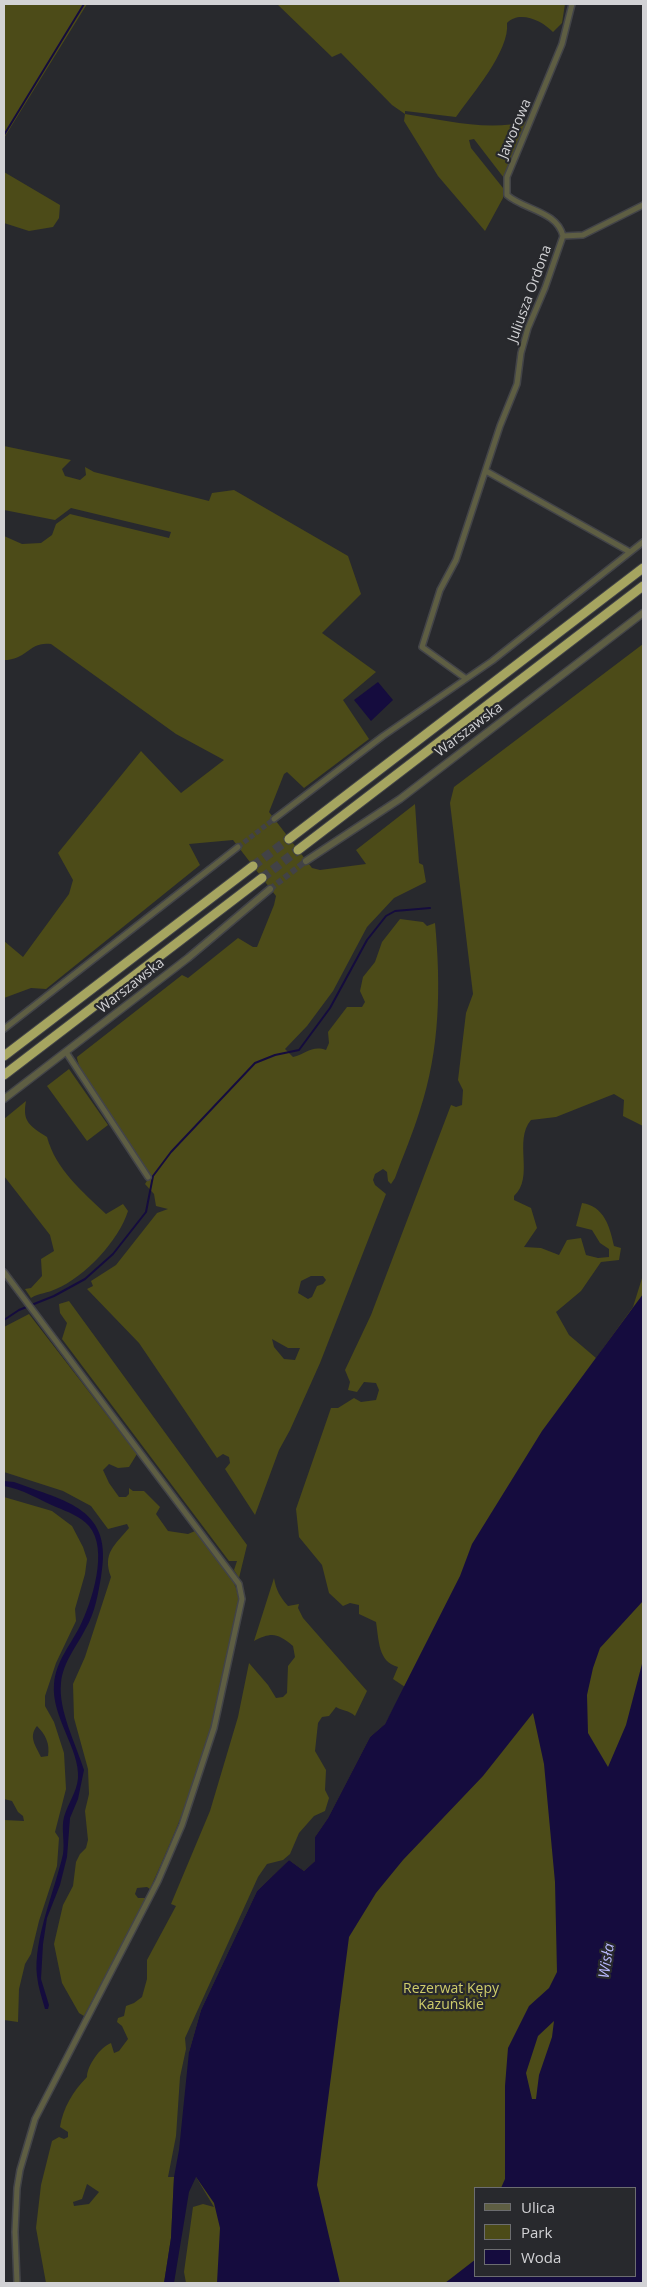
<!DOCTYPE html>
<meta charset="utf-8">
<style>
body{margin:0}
#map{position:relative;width:647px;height:2287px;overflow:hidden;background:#28292d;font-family:"Open Sans",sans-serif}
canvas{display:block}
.frame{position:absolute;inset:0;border:5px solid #d2d2d5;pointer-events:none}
.legend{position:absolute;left:474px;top:2187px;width:162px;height:90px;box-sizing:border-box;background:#28292d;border:1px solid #6c6d70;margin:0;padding:6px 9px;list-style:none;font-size:15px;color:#d2d2d5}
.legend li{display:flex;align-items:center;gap:10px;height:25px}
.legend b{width:25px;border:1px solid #6c6d70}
</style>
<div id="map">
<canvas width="647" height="2287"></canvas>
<div class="frame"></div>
<ul class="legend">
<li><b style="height:6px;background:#5e5e43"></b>Ulica</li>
<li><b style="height:14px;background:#4c4b18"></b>Park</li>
<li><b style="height:14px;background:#150c3e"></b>Woda</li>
</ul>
</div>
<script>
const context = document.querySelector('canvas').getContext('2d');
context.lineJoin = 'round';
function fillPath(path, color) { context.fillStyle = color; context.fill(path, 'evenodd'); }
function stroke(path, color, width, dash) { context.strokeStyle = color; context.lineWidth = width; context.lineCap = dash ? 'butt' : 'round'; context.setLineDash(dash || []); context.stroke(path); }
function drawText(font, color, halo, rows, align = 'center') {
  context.font = font + ' "Open Sans",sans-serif'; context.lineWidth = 4.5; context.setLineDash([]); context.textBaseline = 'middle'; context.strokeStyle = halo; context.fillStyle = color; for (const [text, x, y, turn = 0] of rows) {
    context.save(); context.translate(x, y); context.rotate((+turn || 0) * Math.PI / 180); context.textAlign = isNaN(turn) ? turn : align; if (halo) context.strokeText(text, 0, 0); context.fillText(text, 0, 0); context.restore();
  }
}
const green = new Path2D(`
 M4,4H87L4,138Z
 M277,4H565L562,23L553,32C542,20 519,10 507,23C510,51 472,94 456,117L405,111V114C444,120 489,132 528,121L504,178L474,139L469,140L471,148L503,188V198L485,231L438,176L404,121L405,114L392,105L341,53L332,57Z
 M4,172L60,205L59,218L53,227L29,231L4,223Z
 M4,446L71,460L62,469L65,476L80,480L86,475L85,467L94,472L209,501L212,493L234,490L348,556L361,594L322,633L376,672L343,700L369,739L304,788L287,772L284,774L269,812L312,868L320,870L366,864L356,850L415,804L419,863L423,865L426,882L394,898L367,927L333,991L307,1026L285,1049L293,1057C306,1054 312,1045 326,1050L329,1043L328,1032L347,1007H362L365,1002L360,991L363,977L375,962L382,942L400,919L423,922L427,926L435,923C441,986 440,1050 420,1110C413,1133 403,1156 395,1178L391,1184L388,1181L387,1172L383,1169L375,1174L373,1180L375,1185L386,1194L320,1363L290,1430L279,1450L255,1515L225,1469L230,1463L229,1457L223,1454L217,1458L139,1343L87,1289L93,1286L91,1281L116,1265L157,1213L168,1209L156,1206L154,1194L145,1184L150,1176C137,1155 77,1075 77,1057L182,975L188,978L238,938L253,947H257L274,905L276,896L233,840L189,844L200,865L46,989L31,988L4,998V941L23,957L69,894L73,880L58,853L141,751L181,793L224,760L176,734L51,644C29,641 27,660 4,660V536L22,544L41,543L52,535L56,524L70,514L169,538L171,532L71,508L55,520L4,510ZM311,1276H323L326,1280L323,1284L317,1286L312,1297L308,1299L298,1293L301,1281ZM272,1339L288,1348H300L295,1360L284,1359L274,1347Z
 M643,644V1126L623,1116L624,1100L614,1094L556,1117L531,1120C513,1141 535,1177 514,1196V1200L531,1208L537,1228L524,1247L541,1248L559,1255L567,1240L581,1238L586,1255L598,1258L609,1257V1249L600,1243L592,1230L576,1226L582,1203C604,1206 610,1227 614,1246L621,1248L619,1260L601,1262L581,1291L556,1312L569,1335L596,1358L633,1307L643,1275V2283H186L184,2272L193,2207L203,2204L214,2207L196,2177L189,2052L201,2010L257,1891L289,1860L304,1871L315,1861V1837L328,1818L370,1737L385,1724L405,1687L393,1679L398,1667C378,1662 379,1640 376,1622L359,1614V1605L350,1603L343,1606L329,1593L322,1565L299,1537L296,1509L331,1408H338L354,1398L361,1402L376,1400L379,1390L376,1383L364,1382L357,1392L348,1390L350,1382L345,1370L371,1315L451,1105L456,1107L462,1105L463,1090L458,1080L466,1013L473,994L450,803L454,787ZM476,2188H636V2276H476Z
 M69,1069L108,1125L87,1141L47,1086Z
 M26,1101C22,1122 30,1126 47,1137C56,1170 82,1191 106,1214L123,1204L128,1211C119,1240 85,1277 56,1289C48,1293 39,1293 31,1298L25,1289L31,1288L42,1276L41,1259L54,1251L50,1235L4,1176V1119Z
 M69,1301L247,1545L239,1578L234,1570L237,1561H229L62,1339L67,1323L60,1313L59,1304Z
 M29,1314L137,1454L129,1467L118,1468L109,1464L103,1470L109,1483L119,1497H126L129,1494V1488L133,1491H144L160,1507L156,1514L168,1531L188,1534L195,1531C211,1552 238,1575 239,1603C227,1656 218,1710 201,1762C187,1805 169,1847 150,1889L147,1887L137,1888L135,1894L138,1898H147L84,2016L79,2013L62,1983L54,1944L63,1905L73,1886L76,1862L80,1854L86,1848L88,1840L85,1811L89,1794L88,1769L74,1718L73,1684L85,1657L111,1577C102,1553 115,1545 129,1528L127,1524L108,1529L91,1506L63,1491L4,1472V1327Z
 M4,1497L52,1511L72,1526L83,1547L87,1559L85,1574L75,1609L76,1621L56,1663L45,1696V1706L54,1722L64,1753L66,1789L55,1832L59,1838L57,1866L39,1921L31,1954L25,1964L19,1989L18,2022L4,2020V1820L24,1821L23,1816L18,1812L12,1801L4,1799ZM37,1726C46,1735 50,1744 48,1756L41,1757C36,1746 28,1737 37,1726Z
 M274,1578C276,1590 280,1597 288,1606L299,1604L298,1608L303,1618L367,1691L355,1716C349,1710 342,1711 336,1707L329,1716L322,1717L318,1723L315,1751L326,1770L325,1790L329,1798L325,1811L314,1816L299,1833L290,1854L283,1860L267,1864L258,1877L185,2038L186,2049L180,2077L176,2136L168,2177H174L171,2238L164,2283H46L36,2228L41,2185L52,2141L59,2137L64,2139L68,2137V2132L60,2127C63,2108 73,2091 87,2077C87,2066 100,2047 111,2043L114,2053L119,2051L128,2039L122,2026L117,2022L118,2018L124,2016L126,2006L134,2003L142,1997L147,1979V1960L176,1906L171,1904L210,1811L238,1717L249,1663L268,1685L276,1698L283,1697L287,1693L288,1666L295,1657L293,1646C277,1633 272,1632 254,1641ZM87,2184L99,2192L89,2204L74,2206L73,2202L82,2199Z`);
const water = new Path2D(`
 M378,682L393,700L371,721L354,700Z
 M643,1294V1601L600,1648L593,1668L587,1695L588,1733L608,1767L626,1725L643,1660V2283H445L476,2259V2276H636V2188H501L505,2179V2086L508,2048L529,2006L549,1988L557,1972L555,1882L544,1764L533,1713L483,1776L403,1860L376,1893L349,1937L317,2185L340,2283H217L220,2228L214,2203L196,2177L189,2192L174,2283H164L171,2238L174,2177L179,2150L189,2052L201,2010L257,1891L289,1860L304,1871L315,1861V1837L328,1818L370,1737L385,1724L460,1576L472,1544L542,1431ZM554,2021L552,2037L539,2075L536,2099H532L526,2073L538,2036Z
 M4,1481L14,1482C67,1502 114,1508 101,1577C98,1594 95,1613 86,1628C77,1646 63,1662 61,1683C58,1710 76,1744 84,1770L78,1799L70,1818L67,1857L60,1885L47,1918L43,1944L41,1979L49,2005L48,2009H45C42,1998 38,1987 37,1976C33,1940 55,1890 63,1854C65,1842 61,1829 64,1817C68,1803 77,1792 78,1778C80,1749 51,1717 54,1684C56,1661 70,1646 80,1626C92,1602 109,1549 89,1526C80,1516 68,1512 56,1507C40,1500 22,1489 4,1486Z`);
const stream = new Path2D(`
 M4,135L84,4
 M4,1320L19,1310L54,1296L85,1279L113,1254L146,1212L153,1176L171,1152L255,1063L275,1055L299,1050L330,1008L367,940L386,916L395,911L430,908`);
const minorTunnel = new Path2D(`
 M238,847L274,819`);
const tertiaryTunnel = new Path2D(`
 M270,889L306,861`);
const motorwayTunnel = new Path2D(`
 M253,866L289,839
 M262,878L298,850`);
const minor = new Path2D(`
 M563,236C557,211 524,210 507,195V177L562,44L572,4
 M563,236L583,235L643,205
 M486,471L630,552
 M465,678L422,647L440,590L456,560L500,426L517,384L521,353L528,328L545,288L563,236
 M274,819L383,736L492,661L643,542
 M4,1029L238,847
 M66,1052L148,1177
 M4,1272L239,1584L242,1599L214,1728L182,1825L158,1881L35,2119L20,2170L17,2188L15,2232L17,2283`);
const tertiary = new Path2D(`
 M306,861L400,799L643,613
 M4,1099L188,958L270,889`);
const motorway = new Path2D(`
 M289,839L643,568
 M298,850L643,586
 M4,1056L253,866
 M4,1075L262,878`);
const streetNames = [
 ["Jaworowa",515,129,-67],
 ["Juliusza Ordona",530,294,-70],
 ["Warszawska",469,730,-37],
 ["Warszawska",131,986,-38]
];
const parkNames = [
 ["Rezerwat Kępy",451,1989],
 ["Kazuńskie",451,2005]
];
const waterNames = [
 ["Wisła",607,1961,-81]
];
fillPath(green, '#4c4b18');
fillPath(water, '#150c3e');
stroke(stream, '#150c3e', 2);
stroke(minorTunnel, '#424246', 5, [5, 2.5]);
stroke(tertiaryTunnel, '#424246', 6, [6, 3]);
stroke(motorwayTunnel, '#424246', 9, [9, 4.5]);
stroke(minor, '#434448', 8);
stroke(tertiary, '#434448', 9);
stroke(motorway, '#434448', 11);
stroke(minor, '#5e5e43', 5);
stroke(tertiary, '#5e5e43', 6);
stroke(motorway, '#a6a560', 9);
drawText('14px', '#d2d2d5', '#28292d', streetNames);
drawText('14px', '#cfcd6b', '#28292d', parkNames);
drawText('italic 15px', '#b8b8fd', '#28292d', waterNames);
</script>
